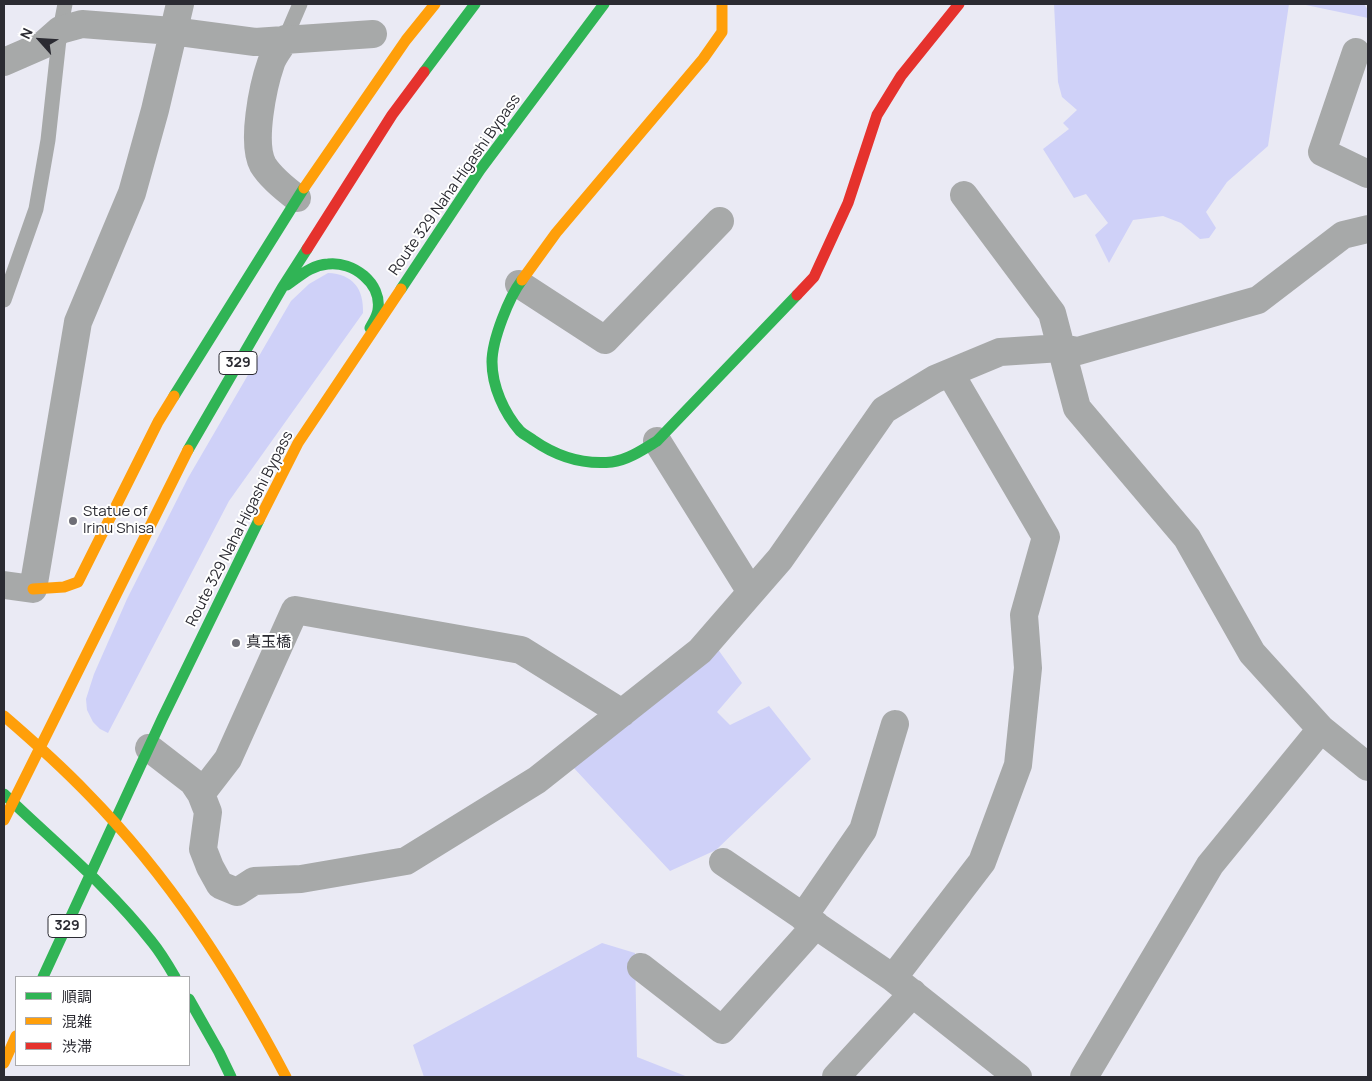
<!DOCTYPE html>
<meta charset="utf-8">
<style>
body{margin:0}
#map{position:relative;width:1372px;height:1081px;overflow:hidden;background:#eaeaf4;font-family:Manrope,"Noto Sans JP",sans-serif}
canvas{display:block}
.frame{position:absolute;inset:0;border:5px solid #2b2b32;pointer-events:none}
.legend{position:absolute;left:15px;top:976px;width:175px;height:90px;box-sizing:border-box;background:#fff;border:1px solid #aaaaad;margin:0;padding:6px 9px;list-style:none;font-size:15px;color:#2b2b32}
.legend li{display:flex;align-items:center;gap:10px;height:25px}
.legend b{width:25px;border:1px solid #aaaaad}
.north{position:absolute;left:15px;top:15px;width:50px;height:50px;-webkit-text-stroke:4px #fff;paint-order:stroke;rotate:296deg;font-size:14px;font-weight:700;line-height:20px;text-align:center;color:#2b2b32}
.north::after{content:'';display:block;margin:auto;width:18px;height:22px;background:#2b2b32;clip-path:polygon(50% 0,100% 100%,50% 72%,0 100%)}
</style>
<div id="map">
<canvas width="1372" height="1081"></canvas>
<div class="frame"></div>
<ul class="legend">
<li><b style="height:6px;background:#30b455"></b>順調</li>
<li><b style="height:6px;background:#ff9f0a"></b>混雑</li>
<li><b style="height:6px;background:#e5322d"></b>渋滞</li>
</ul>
<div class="north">N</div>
</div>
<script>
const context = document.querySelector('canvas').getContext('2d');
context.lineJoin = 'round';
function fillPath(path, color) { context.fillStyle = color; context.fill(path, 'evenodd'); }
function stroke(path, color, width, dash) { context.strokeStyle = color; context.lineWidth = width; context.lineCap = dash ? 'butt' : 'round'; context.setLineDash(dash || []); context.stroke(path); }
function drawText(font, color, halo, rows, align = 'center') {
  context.font = font + ' Manrope,"Noto Sans JP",sans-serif'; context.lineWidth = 4; context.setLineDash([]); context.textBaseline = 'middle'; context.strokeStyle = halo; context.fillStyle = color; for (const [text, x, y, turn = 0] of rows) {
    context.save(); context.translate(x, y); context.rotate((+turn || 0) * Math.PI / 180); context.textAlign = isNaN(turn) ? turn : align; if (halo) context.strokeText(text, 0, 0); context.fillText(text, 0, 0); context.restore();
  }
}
const green = new Path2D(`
 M1054,4H1289L1268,146L1227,182L1206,212L1216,228L1209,238L1200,239L1181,223L1163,216L1133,220L1109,263L1095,235L1108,223L1086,194L1074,198L1043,149L1069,129L1063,123L1077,110L1062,97L1058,82Z
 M1301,4H1364L1368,10V18Z
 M328,273C353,274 364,289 363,313L229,501L108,733L100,729L93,722L87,710L86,699L94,674L127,599L188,478L291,301L309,284Z
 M717,648L742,683L717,712L730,725L769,706L811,759L716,850L670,871L572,766Z
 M602,943L635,953L637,1057L688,1077H424L413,1045Z`);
const lane = new Path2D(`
 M285,39L300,4
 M4,300L36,209L48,140L60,30L65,4`);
const street = new Path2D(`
 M285,39C281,47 274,54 271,63C263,86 251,143 263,165C271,178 285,189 297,198
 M1356,52L1322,152L1368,174
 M4,62L43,45L60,30L82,24L172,31L255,42L373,34
 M964,195L1052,313L1077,408L1187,538L1252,653L1321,729L1368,767
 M519,284L605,340L720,221
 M657,441L751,592
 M4,585L33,589L78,322L132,193L155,110L180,4
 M149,748L193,782L201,794L208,812L203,849L210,867L220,885L237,892L254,881L301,879L406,861L537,780L700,651L780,559L884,410L935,379L1000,352L1061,348L1078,351L1258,300L1343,235L1368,229
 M201,794L228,759L295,610L521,650L622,713
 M723,862L893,978L1018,1077
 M803,917L863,830L895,724
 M641,967L722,1030L816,925
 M893,978L982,862L1018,765L1028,668L1024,615L1046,537L950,373
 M836,1077L913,993
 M1084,1077L1210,865L1321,729`);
const fast = new Path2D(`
 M424,72L475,4
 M522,280C509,297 492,340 492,362C492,386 504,413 520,431C524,435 529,437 533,440C556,456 583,465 612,462C628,460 644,449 657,441L797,295
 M287,285C300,276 311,265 328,264C353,261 382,283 378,310C377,317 373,322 370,328
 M401,289L480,170L604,4
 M174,396L304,188
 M188,450L282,288L307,249
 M4,794C54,842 109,887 152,942C161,953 168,965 175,977
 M43,977L162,719L259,520
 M189,999L219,1052L231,1077`);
const slow = new Path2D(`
 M304,188L406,40L435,4
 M522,280L556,233L703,59L722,32V4
 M259,520L298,443L401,289
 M33,589L64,587L78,582L158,422L174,396
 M4,716C33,741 61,766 87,793C169,876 232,974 286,1077
 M4,820L188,450
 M4,1063L16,1036`);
const jam = new Path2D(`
 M307,249L392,115L424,72
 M797,295L814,277L848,203L877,115L901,76L959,4`);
const markers = [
 [73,521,5,"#6e6e76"],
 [236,643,5,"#6e6e76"]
];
const shields = [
 [238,363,38],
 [67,926,38]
];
const shieldNames = [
 ["329",238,363],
 ["329",67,926]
];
const streetNames = [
 ["Route 329 Naha Higashi Bypass",455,185,-55],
 ["Route 329 Naha Higashi Bypass",240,529,-63]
];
const poiNames = [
 ["Statue of",83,512],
 ["Irinu Shisa",83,529],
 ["真玉橋",246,643]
];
fillPath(green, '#cfd1f8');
stroke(lane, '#a7a9a9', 15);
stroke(street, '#a7a9a9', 28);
stroke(fast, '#30b455', 11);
stroke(slow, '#ff9f0a', 11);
stroke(jam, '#e5322d', 11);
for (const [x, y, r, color] of markers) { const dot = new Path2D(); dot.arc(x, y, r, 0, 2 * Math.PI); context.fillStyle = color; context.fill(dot); stroke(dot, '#fff', 2); }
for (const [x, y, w] of shields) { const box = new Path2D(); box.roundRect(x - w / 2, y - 11.5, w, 23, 4); context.fillStyle = '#fff'; context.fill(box); stroke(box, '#2b2b32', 1); }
drawText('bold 14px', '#2b2b32', null, shieldNames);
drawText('15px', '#2b2b32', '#fff', streetNames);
drawText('15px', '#2b2b32', '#fff', poiNames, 'left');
</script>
